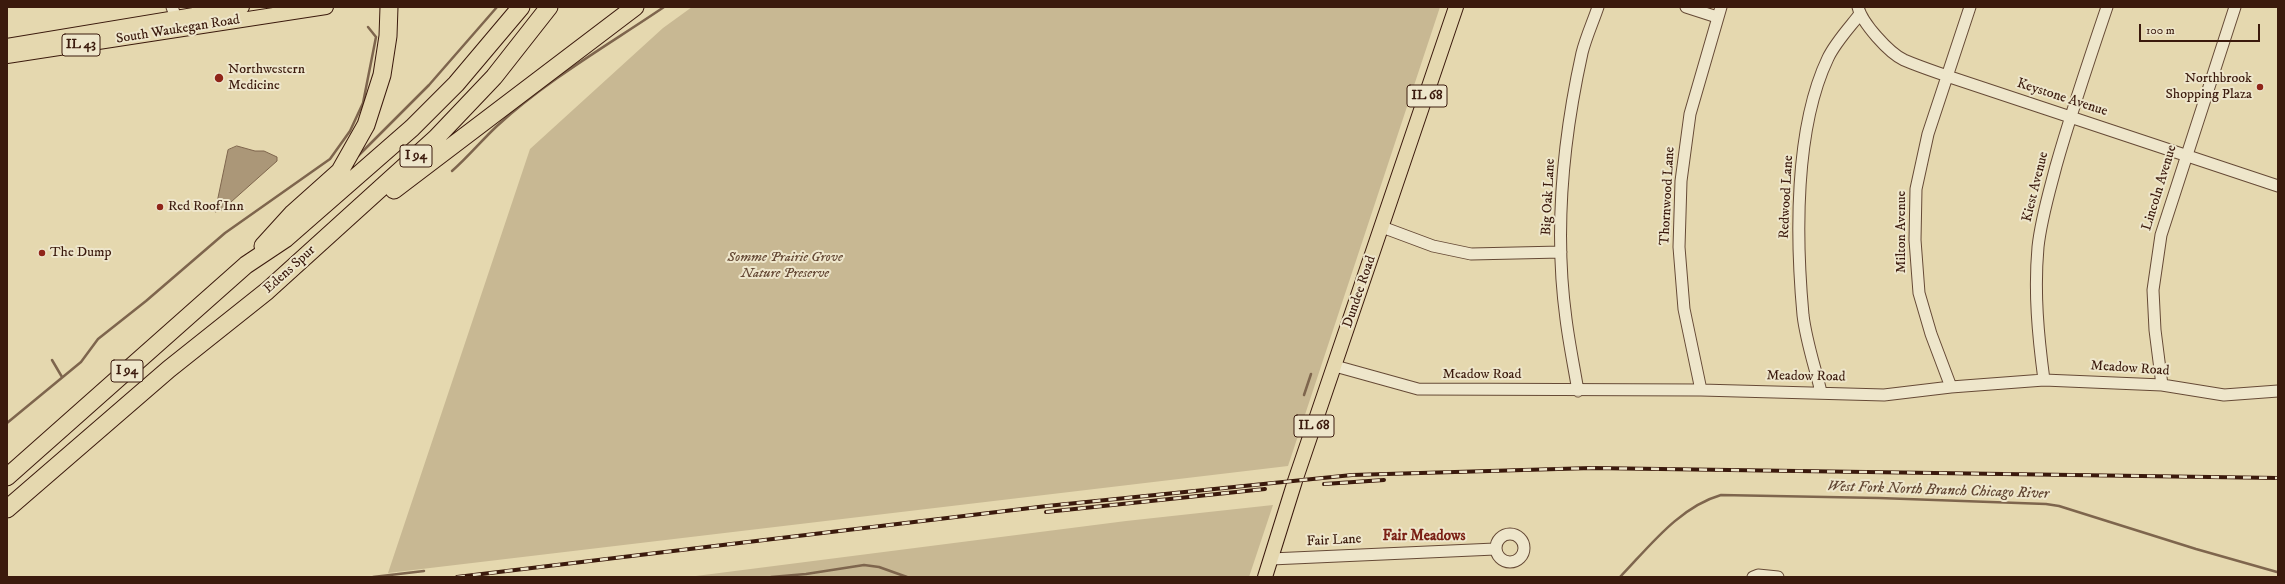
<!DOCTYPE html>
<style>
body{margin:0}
#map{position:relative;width:2285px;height:584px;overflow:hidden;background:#e5d8af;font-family:"IM FELL DW Pica",serif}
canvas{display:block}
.frame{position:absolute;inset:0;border:8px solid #3b1a0d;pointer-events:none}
.scale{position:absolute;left:2139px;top:24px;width:121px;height:18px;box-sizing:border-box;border:2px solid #3b1a0d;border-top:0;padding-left:5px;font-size:12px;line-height:14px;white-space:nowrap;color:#3b1a0d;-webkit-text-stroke:3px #eee6cb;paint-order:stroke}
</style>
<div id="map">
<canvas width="2285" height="584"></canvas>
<div class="frame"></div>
<div class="scale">100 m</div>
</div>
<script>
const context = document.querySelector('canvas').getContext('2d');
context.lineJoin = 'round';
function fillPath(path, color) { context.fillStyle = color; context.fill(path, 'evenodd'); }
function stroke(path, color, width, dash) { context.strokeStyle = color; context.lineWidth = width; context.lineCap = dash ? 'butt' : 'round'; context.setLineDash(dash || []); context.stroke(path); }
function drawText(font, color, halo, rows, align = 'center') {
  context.font = font + ' "IM FELL DW Pica",serif'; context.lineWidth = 4; context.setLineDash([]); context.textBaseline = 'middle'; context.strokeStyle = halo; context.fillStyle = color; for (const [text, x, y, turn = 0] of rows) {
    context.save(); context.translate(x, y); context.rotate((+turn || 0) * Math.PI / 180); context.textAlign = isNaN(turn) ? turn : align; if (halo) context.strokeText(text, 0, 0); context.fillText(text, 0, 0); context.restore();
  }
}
const green = new Path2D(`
 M692,7H1440L1288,466L388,573L530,149L663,28Z
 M1273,505L1249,577H688L1126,521Z`);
const water = new Path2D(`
 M237,146L255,151H264L277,157V161L222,210L215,212L228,150Z`);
const stream = new Path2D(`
 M358,156L429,85L497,7
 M452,171C468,157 481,141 497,126C547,80 608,45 664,7
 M52,360L62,377
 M1304,395L1311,374
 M7,423L81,362L98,339L146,301L225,233L330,159L350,131L363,103L376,37L368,27
 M373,577L424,571
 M771,577L806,574L864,565L879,567L907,577
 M1620,577C1649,547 1679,507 1721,495L1879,498L2046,504L2059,506L2196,549L2277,572`);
const minor = new Path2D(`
 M172,7L176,18
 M1686,7L1717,17
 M1858,7C1862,23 1889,53 1904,60C1918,66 1933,71 1947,76L2278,186
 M1382,227L1433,246L1471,254L1561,252
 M1335,366L1418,389L1701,390L1884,395L1951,387L2044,380L2162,385L2224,395L2278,391
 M2044,380C2038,335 2034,292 2038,247C2041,219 2049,193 2056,166C2071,113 2089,60 2107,7
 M2162,385L2155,330L2153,290L2161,235L2235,7
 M1951,387L1931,334L1919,293L1915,240L1916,189L1928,134L1970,7
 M1701,390L1684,309L1679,247L1681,181L1690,114L1721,7
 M1578,391C1574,367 1569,343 1566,319C1554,231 1563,139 1582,53C1586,37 1593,22 1598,7
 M1821,392C1815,367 1806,341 1803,315C1796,239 1794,129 1828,58C1835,43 1849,28 1860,14
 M1496 548a14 14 0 1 1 28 0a14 14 0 1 1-28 0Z
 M1271,559L1495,549
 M1753,577L1758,575L1778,577`);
const major = new Path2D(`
 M7,46L242,7
 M7,56L326,7
 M1265,577L1295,481L1456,7`);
const highway = new Path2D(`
 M394,190L635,7
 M263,246L293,213L340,171L366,125L382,75L388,36L389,7
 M7,477L246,265L285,239L412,128L456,84L521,7
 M7,509L169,369L267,291L436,138L494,77L549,7`);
const rail = new Path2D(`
 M1324,484L1384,480
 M1046,512L1265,489
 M457,577L1047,506L1352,475L1592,468L2278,478`);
const markers = [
 [219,78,5,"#8f2418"],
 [2260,87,4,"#8f2418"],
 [160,207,4,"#8f2418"],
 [42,253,4,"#8f2418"]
];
const shields = [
 [81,45,38],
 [1427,96,40],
 [416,156,32],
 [127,371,32],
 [1314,426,40]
];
const shieldNames = [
 ["IL 43",81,45],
 ["IL 68",1427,96],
 ["I 94",416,156],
 ["I 94",127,371],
 ["IL 68",1314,426]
];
const streetNames = [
 ["South Waukegan Road",178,30,-9],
 ["Keystone Avenue",2062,98,18],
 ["Kiest Avenue",2036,187,-76],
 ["Lincoln Avenue",2160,188,-73],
 ["Thornwood Lane",1668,196,-87],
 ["Big Oak Lane",1549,197,-87],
 ["Redwood Lane",1787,197,-87],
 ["Milton Avenue",1902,232,-90],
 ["Edens Spur",290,270,-42],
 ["Dundee Road",1360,292,-71],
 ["Meadow Road",2130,369,4],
 ["Meadow Road",1482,375],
 ["Meadow Road",1806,377,1],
 ["Fair Lane",1334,541,-3]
];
const poiNames = [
 ["Northwestern",228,70],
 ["Medicine",228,86],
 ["Northbrook",2252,79,"right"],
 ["Shopping Plaza",2252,95,"right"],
 ["Red Roof Inn",168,207],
 ["The Dump",50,253]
];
const parkNames = [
 ["Somme Prairie Grove",785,258],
 ["Nature Preserve",785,274]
];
const waterNames = [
 ["West Fork North Branch Chicago River",1938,491,2]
];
const neighbourhoodNames = [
 ["Fair Meadows",1424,537]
];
fillPath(green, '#c8b893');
fillPath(water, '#ab9778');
stroke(water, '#7e654d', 1);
stroke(stream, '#7e654d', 2.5);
stroke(minor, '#664a36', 13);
stroke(major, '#3b1a0d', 16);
stroke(highway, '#3b1a0d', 19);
stroke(minor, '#eee6cb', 11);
stroke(major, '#e5d8af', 14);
stroke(highway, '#e5d8af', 17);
stroke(rail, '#3b1a0d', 4);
stroke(rail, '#eee6cb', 2.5, [8]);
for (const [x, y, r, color] of markers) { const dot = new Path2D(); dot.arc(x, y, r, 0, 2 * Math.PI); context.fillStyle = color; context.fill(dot); stroke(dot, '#eee6cb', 1.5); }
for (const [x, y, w] of shields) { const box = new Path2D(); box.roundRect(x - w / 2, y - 11, w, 22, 3); context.fillStyle = '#eee6cb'; context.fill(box); stroke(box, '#3b1a0d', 1); }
drawText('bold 13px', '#3b1a0d', null, shieldNames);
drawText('14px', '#3b1a0d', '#eee6cb', streetNames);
drawText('14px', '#3b1a0d', '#eee6cb', poiNames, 'left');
drawText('italic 14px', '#654935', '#eee6cb', parkNames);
drawText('italic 15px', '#624632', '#eee6cb', waterNames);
drawText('bold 15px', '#7a1f14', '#eee6cb', neighbourhoodNames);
</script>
